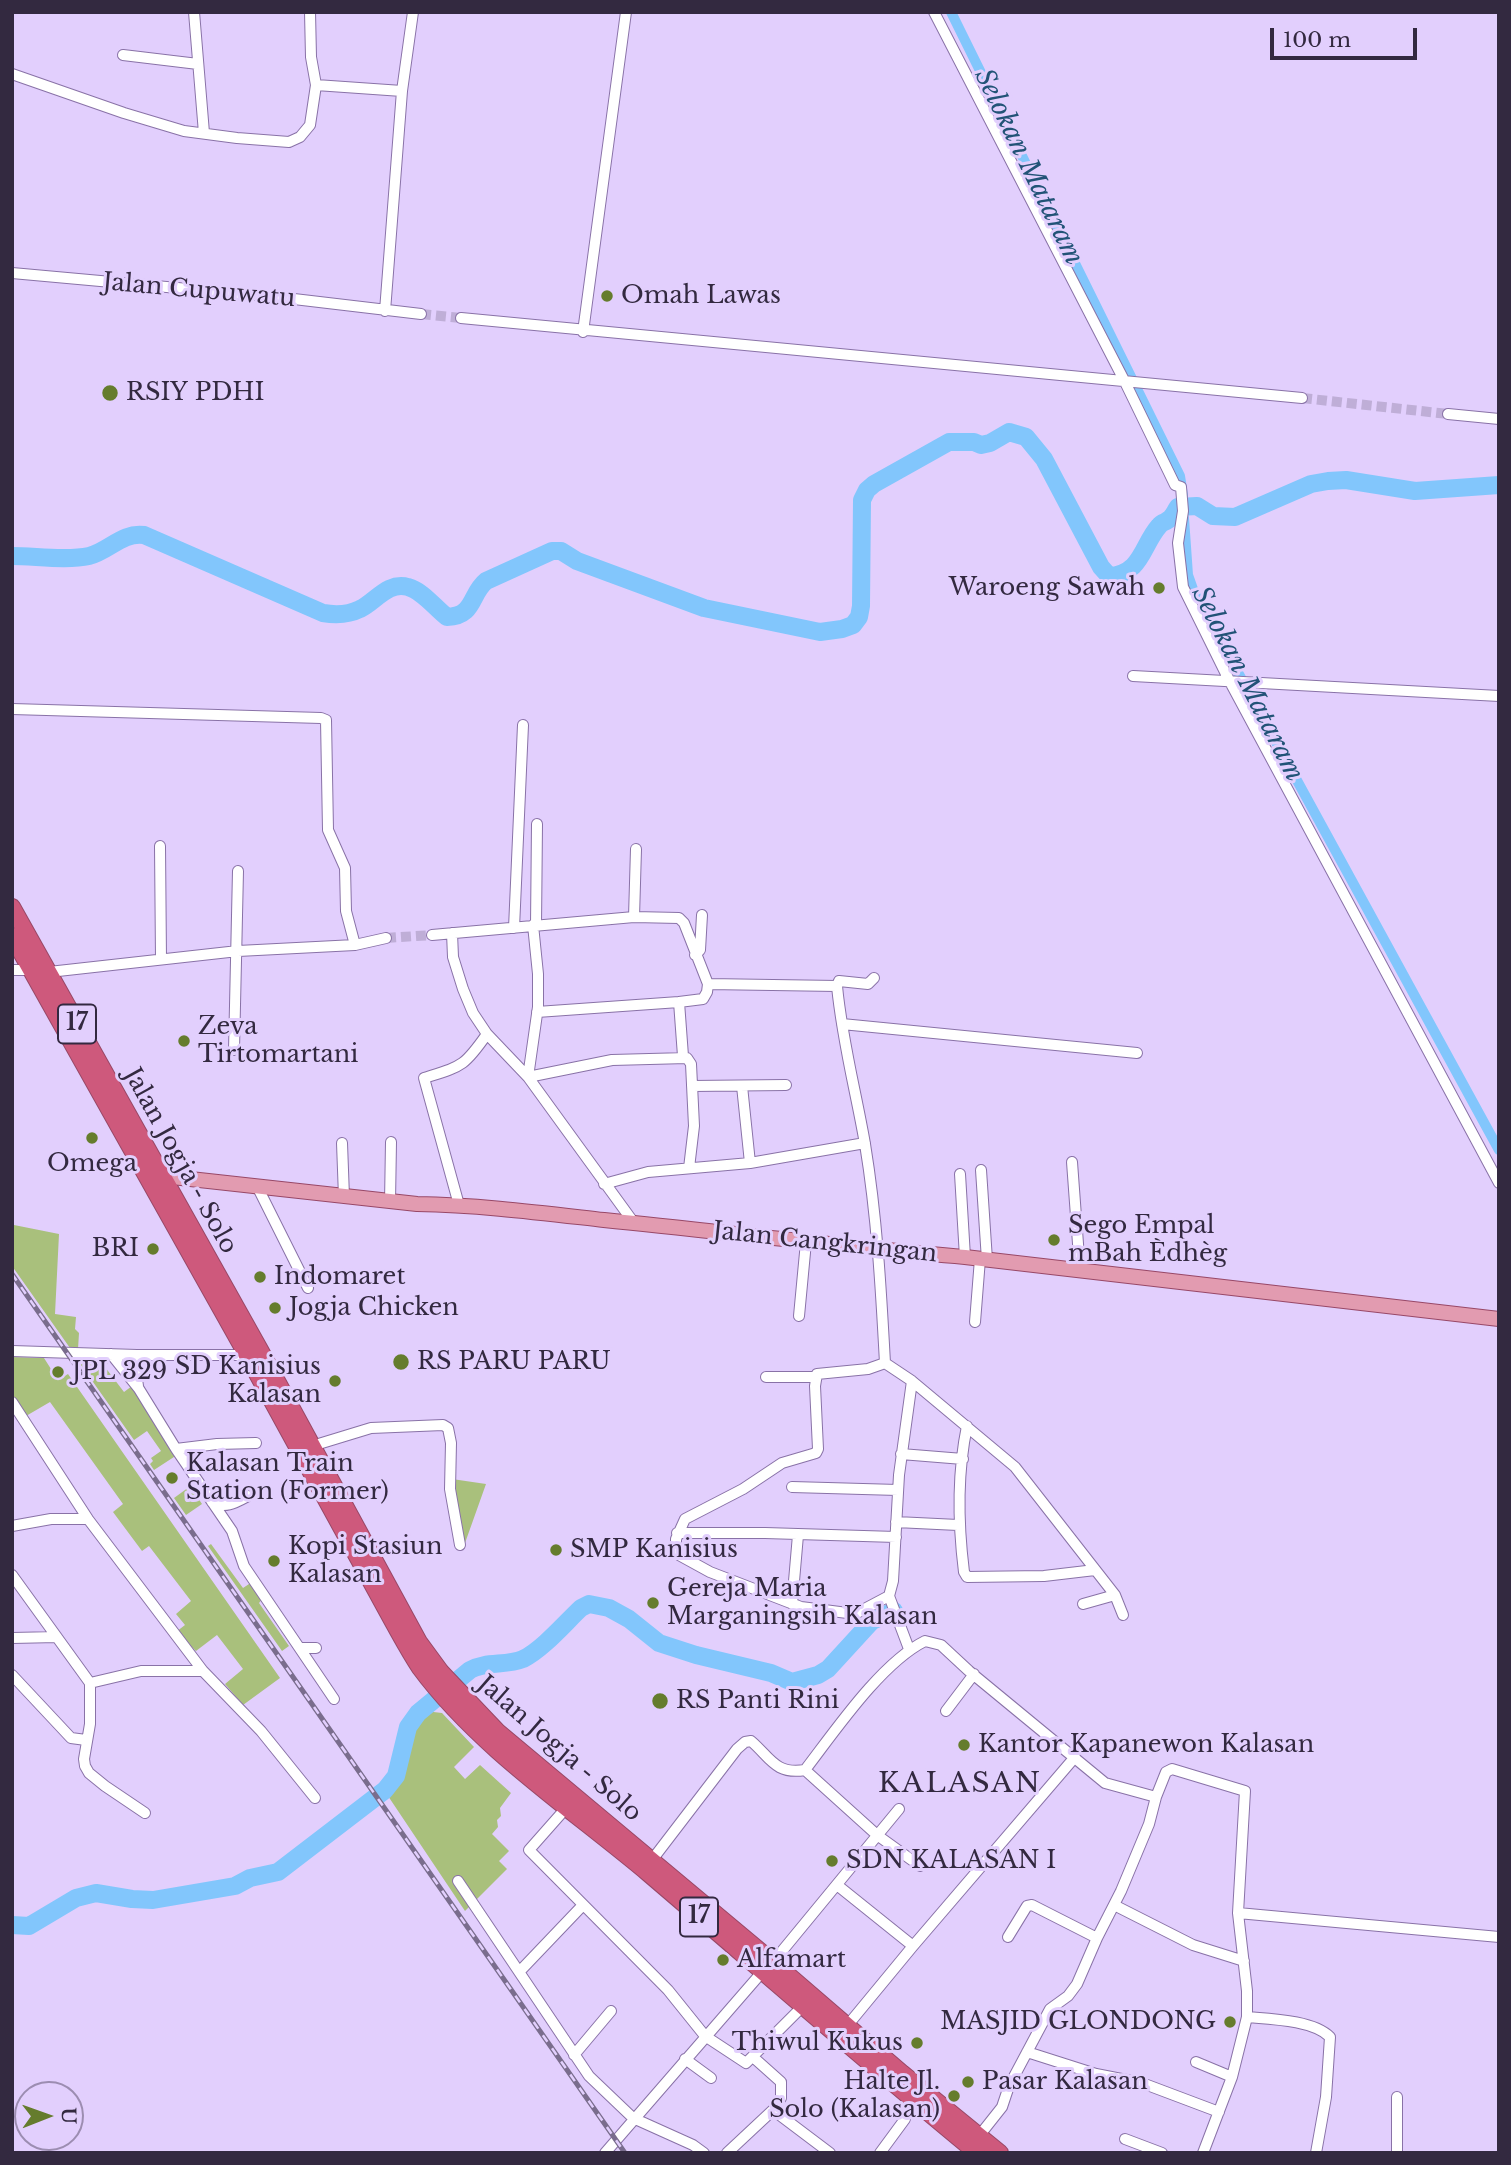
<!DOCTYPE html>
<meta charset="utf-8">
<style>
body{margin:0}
#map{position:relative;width:1511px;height:2165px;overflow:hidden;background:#e2cffd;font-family:"Libre Baskerville",serif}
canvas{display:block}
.frame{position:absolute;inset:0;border:14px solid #332940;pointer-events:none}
.north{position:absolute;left:14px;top:2081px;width:70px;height:70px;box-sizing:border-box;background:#e2cffd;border:2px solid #9c8db1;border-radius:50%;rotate:89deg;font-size:19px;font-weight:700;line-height:28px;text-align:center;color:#332940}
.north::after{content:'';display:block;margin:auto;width:24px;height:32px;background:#657c2d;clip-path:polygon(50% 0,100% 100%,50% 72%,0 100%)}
.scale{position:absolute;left:1270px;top:28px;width:147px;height:32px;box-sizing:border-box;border:4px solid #332940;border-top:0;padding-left:9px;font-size:21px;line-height:24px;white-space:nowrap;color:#332940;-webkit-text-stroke:5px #e2cffd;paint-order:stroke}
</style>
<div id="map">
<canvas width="1511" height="2165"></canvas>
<div class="frame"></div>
<div class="north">U</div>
<div class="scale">100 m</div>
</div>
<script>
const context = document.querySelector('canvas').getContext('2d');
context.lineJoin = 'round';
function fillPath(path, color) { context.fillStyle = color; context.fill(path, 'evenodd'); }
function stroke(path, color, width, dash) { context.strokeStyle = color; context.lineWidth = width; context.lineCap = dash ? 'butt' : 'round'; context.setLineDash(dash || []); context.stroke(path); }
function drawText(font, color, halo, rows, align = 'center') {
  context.font = font + ' "Libre Baskerville",serif'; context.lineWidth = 6; context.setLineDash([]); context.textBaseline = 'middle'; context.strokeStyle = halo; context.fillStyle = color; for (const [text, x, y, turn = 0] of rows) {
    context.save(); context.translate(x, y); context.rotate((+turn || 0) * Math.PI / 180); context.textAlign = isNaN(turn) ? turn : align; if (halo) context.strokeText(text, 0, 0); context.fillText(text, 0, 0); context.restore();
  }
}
const green = new Path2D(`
 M14,1225L59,1234L55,1314L76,1317L75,1329L79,1333L78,1349L70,1348L12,1266Z
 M12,1357L44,1358L58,1380L68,1374L280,1678L243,1705L225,1684L243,1669L217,1635L196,1651L176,1632L185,1625L176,1614L191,1601L149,1546L142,1551L113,1512L123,1504L50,1402L26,1416L12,1396Z
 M85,1358L106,1359L109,1362L105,1367L124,1392L132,1386L177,1455L154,1470L150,1464L153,1461L151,1458L161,1451L147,1431L134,1440L81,1365Z
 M452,1479L486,1484L465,1543Z
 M196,1482L204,1494L198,1498L202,1504L186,1515L174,1498Z
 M211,1544L243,1588L252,1582L263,1598L259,1603L289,1646L282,1651L208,1546Z
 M425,1711L442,1713L474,1747L454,1767L465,1779L480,1765L511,1793L500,1808L501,1816L497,1820L498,1827L492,1834L509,1851L499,1861L507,1869L465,1911L384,1790L385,1782L394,1771L420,1716Z`);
const canal = new Path2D(`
 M951,12L1180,476L1183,495
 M1184,518L1188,575L1194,592L1499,1150`);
const river = new Path2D(`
 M12,556C35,556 67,561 89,556C109,551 122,532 144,535L323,613C335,615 348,615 360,609C375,602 388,581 408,587C423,591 435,608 447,617C475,616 470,594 486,581L552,551H561L577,561L704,608L820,632L842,629L853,625L859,617L861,606L862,500L867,490L874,484L949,442H974L981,445L990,443L1009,432L1026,437L1044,459L1101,567L1109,576C1142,574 1142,545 1159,526C1163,521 1163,524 1168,520C1173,517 1175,511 1178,507L1197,506L1213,516L1235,517L1311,484L1328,481L1346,480L1415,491L1499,485
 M12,1925L29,1926L76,1898L96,1893L132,1899L153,1900L235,1886L250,1878L278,1872L385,1790L396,1776L408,1727L418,1713L470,1670C486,1661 506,1666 523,1659C542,1650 565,1623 581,1608L589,1604L609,1608L629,1619L659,1643L696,1655L771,1673L792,1682L818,1675L828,1669L872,1621L894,1611`);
const minorTunnel = new Path2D(`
 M421,314L461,318
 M1302,398L1448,414
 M386,938L432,935`);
const minor = new Path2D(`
 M194,12L204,133
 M310,12L311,57L316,85
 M934,12L1125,382L1175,485L1181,487L1183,511L1178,543L1183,587L1230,682L1499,1183
 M123,55L198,64
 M12,74L124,113L184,131L237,138L289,142L300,137L310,125L316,85L402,91
 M12,273L277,297L421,314
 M385,311L402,91L413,12
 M461,318L1302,398
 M583,332L626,12
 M1448,414L1499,419
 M1133,676L1499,696
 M12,709L321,718L326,720L328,830L345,868L346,911L355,945
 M160,846L161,959
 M634,917L636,849
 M536,925L537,824
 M514,928L523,725
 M452,933L453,957L463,989L473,1013L487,1034L528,1077L634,1223
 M432,935L634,917L679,918L684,923L708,984L707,992L703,999L679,1002L683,1056
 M695,955L700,950L702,915
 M12,970H31
 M49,972L238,951L355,945L386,938
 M708,984L837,986L839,981L868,984L874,978
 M837,986C842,1040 856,1092 865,1144C877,1217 881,1289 885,1363
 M537,1012L679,1002
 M842,1024L1137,1053
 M234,1050L238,871
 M528,1077L612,1060L687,1058L691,1064L694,1126L689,1168
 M528,1077L538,1007V974L533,925
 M692,1086L786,1085
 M742,1086L750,1163
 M342,1143L344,1197
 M1072,1162L1080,1271
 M981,1170L987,1260
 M960,1174L965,1257
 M604,1184L648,1172L750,1163L865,1143
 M257,1186L308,1288
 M390,1202L391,1142
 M459,1205L424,1078C462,1066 464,1067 487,1034
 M799,1316L806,1242
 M975,1322L980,1259
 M12,1351L137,1355H251
 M111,1354L139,1389L176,1449L232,1531L244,1566L334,1699
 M137,1355L135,1366L138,1386
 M885,1363L868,1369L817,1374L815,1386L818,1449L816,1453L782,1463L743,1489L685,1519L676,1539V1547L679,1555L710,1572L801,1607L855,1614L889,1596
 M885,1363L912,1381L1015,1467L1115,1595L1123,1615
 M766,1377H815
 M12,1402L88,1519L203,1671L261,1731L315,1798
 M967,1426C957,1474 958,1524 964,1572L967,1577L1044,1576L1095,1570
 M312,1446L371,1428L443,1425L448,1428L451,1443L450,1489L460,1545
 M176,1449L217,1444L256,1443
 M901,1454L963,1459
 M792,1487L898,1490
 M212,1502C225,1509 235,1503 248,1496
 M896,1522L958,1525
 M12,1526L51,1519H88
 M677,1533H765L896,1537
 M12,1575L90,1683V1724L84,1759L85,1766L89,1773L105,1786L145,1813
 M792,1604L798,1535
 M1083,1604L1115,1595
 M12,1638L57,1637
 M301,1648H316
 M909,1649L889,1596L893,1581L899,1475L912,1381
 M12,1675L71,1738L86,1740
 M90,1683L141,1671H203
 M946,1711L974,1674
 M805,1770L877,1835L920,1866
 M567,1807L529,1850L668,1990L705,2036L746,2063L803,2006
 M652,1860L737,1749L745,1742L751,1741C770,1757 775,1775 805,1770C835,1731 881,1663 925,1641L941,1645L969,1671L1105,1783L1156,1797L1166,1772L1172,1769L1245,1791L1238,1913L1247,1991V2017L1232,2077L1203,2153
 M458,1881L589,2076L633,2118L693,2145L704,2153
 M837,1885L913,1946
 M1114,1905L1193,1945L1244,1961
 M1238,1913L1499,1937
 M1008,1937L1027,1906L1032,1905L1097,1938
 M773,1962L899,1809
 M520,1971L583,1905
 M1247,2017C1270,2019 1313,2020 1330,2037L1326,2097L1316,2153
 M847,2026L913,1946L1075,1757
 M1027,2052L1096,2074L1142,2083L1219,2112
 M574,2055L611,2011
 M753,2057L781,2082V2098L773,2110L830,2153
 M685,2059L711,2078
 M1196,2062L1232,2077
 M1397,2097V2153
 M979,2136L1002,2107L1009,2086L1050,2009L1068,1996L1077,1984L1097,1938L1121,1891L1149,1824L1156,1797
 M1125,2139L1162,2153
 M605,2153L763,1971
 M727,2153L773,2110
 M880,2153L905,2119`);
const major = new Path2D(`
 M155,1181L163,1176L417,1204C480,1205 542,1213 604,1220C724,1232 844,1247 965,1257L1499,1319`);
const highway = new Path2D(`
 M12,907L260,1350L419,1642L441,1672L498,1732L773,1962L902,2073L1000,2153
 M12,936L248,1357L393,1622C402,1638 410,1653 420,1668C479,1748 573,1810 649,1874C758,1967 866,2062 977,2153`);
const rail = new Path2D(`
 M12,1274L625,2153`);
const markers = [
 [607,296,7,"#657c2d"],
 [110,393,9,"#657c2d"],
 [1159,588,7,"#657c2d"],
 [184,1041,7,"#657c2d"],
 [92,1138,7,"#657c2d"],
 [1054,1240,7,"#657c2d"],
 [153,1249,7,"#657c2d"],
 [260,1277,7,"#657c2d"],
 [275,1308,7,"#657c2d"],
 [401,1362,9,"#657c2d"],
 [58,1372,7,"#657c2d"],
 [335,1381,7,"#657c2d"],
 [172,1478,7,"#657c2d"],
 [556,1550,7,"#657c2d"],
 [274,1561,7,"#657c2d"],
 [653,1603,7,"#657c2d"],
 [660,1701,9,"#657c2d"],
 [964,1745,7,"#657c2d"],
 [832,1861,7,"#657c2d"],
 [723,1960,7,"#657c2d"],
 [1230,2022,7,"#657c2d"],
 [917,2043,7,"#657c2d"],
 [968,2082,7,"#657c2d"],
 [954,2096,7,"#657c2d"]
];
const shields = [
 [77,1024,38],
 [699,1917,38]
];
const shieldNames = [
 ["17",77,1024],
 ["17",699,1917]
];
const streetNames = [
 ["Jalan Cupuwatu",199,291,5],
 ["Jalan Jogja - Solo",180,1161,61],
 ["Jalan Cangkringan",825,1243,6],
 ["Jalan Jogja - Solo",559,1749,41]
];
const poiNames = [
 ["Omah Lawas",621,296],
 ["RSIY PDHI",126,393],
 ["Waroeng Sawah",1145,588,"right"],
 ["Zeva",198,1027],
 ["Tirtomartani",198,1055],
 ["Omega",92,1164,"center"],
 ["Sego Empal",1068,1226],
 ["mBah Èdhèg",1068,1254],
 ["BRI",139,1249,"right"],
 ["Indomaret",274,1277],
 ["Jogja Chicken",289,1308],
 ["RS PARU PARU",417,1362],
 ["SD Kanisius",321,1367,"right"],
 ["Kalasan",321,1395,"right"],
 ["JPL 329",72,1372],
 ["Kalasan Train",186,1464],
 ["Station (Former)",186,1492],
 ["Kopi Stasiun",288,1547],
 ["Kalasan",288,1575],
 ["SMP Kanisius",570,1550],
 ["Gereja Maria",667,1589],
 ["Marganingsih Kalasan",667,1617],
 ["RS Panti Rini",676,1701],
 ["Kantor Kapanewon Kalasan",978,1745],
 ["SDN KALASAN I",846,1861],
 ["Alfamart",737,1960],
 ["MASJID GLONDONG",1216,2022,"right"],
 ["Thiwul Kukus",903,2043,"right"],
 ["Halte Jl.",940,2082,"right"],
 ["Solo (Kalasan)",940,2110,"right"],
 ["Pasar Kalasan",982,2082]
];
const waterNames = [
 ["Selokan Mataram",1028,167,64],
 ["Selokan Mataram",1247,684,63]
];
const quarterNames = [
 ["KALASAN",960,1784]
];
fillPath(green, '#a9c07c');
stroke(canal, '#82c6fc', 10);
stroke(river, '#82c6fc', 18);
stroke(minorTunnel, '#bfaed7', 10, [10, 5]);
stroke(minor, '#8972a7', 12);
stroke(major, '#984867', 16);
stroke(highway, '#984867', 18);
stroke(minor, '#fff', 10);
stroke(major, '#e29bb0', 14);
stroke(highway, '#ce597c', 16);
stroke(rail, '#7a6d8d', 5);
stroke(rail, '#e2cffd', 2.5, [8]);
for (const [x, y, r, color] of markers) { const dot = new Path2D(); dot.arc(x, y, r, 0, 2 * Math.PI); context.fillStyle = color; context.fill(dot); stroke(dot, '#e2cffd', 2.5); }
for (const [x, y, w] of shields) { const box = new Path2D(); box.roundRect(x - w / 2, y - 19.5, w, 39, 5); context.fillStyle = '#e2cffd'; context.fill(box); stroke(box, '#332940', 2); }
drawText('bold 23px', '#332940', null, shieldNames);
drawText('24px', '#332940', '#e2cffd', streetNames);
drawText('24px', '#332940', '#e2cffd', poiNames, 'left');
drawText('italic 26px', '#225377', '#e2cffd', waterNames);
context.letterSpacing = '2px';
drawText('28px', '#332940', '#e2cffd', quarterNames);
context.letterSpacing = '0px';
</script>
